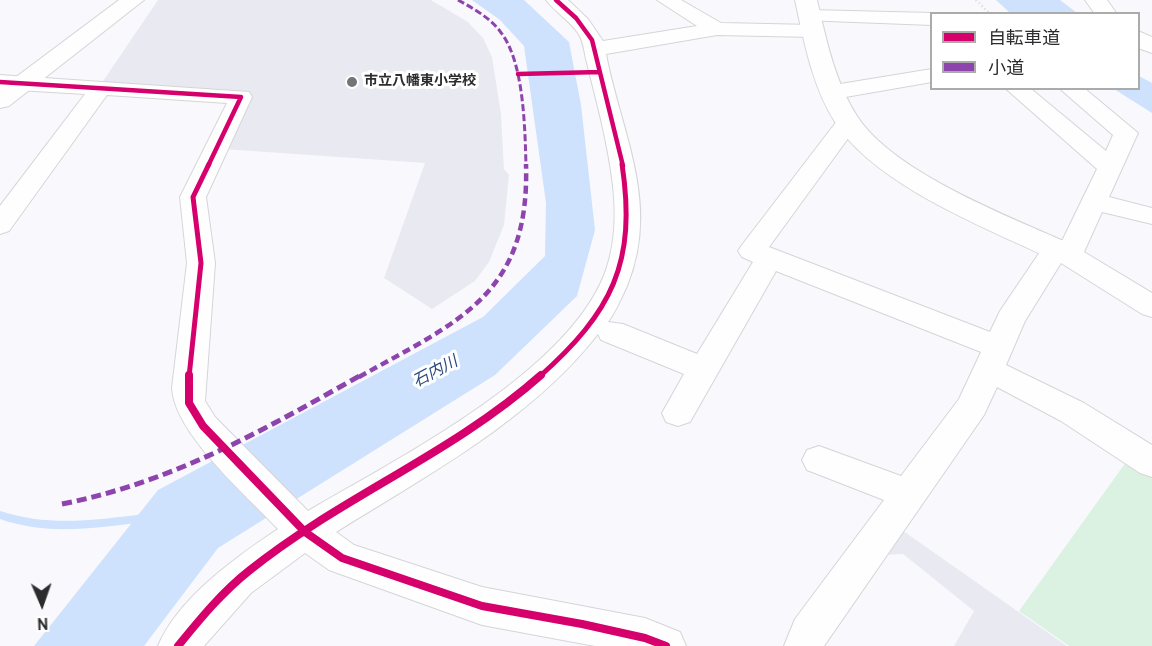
<!DOCTYPE html>
<meta charset="utf-8">
<style>
body{margin:0}
#map{position:relative;width:1152px;height:646px;overflow:hidden;background:#f9f9fd;font-family:Overpass,"Noto Sans JP",sans-serif}
canvas{display:block}
.legend{position:absolute;left:930px;top:12px;width:210px;height:78px;box-sizing:border-box;background:#fff;border:2px solid #ababab;margin:0;padding:8px 10px;list-style:none;font-size:18px;color:#2c2c2e}
.legend li{display:flex;align-items:center;gap:12px;height:30px}
.legend b{width:30px;border:2px solid #ababab}
.north{position:absolute;left:12px;top:574px;width:60px;height:60px;-webkit-text-stroke:4px #fff;paint-order:stroke;rotate:178deg;font-size:16px;font-weight:700;line-height:24px;text-align:center;color:#2c2c2e}
.north::after{content:'';display:block;margin:auto;width:21px;height:27px;background:#2c2c2e;clip-path:polygon(50% 0,100% 100%,50% 72%,0 100%)}
</style>
<div id="map">
<canvas width="1152" height="646"></canvas>
<ul class="legend">
<li><b style="height:8px;background:#d6006c"></b>自転車道</li>
<li><b style="height:8px;background:#8e44ad"></b>小道</li>
</ul>
<div class="north">N</div>
</div>
<script>
const context = document.querySelector('canvas').getContext('2d');
context.lineJoin = 'round';
function fillPath(path, color) { context.fillStyle = color; context.fill(path, 'evenodd'); }
function stroke(path, color, width, dash) { context.strokeStyle = color; context.lineWidth = width; context.lineCap = dash ? 'butt' : 'round'; context.setLineDash(dash || []); context.stroke(path); }
function drawText(font, color, halo, rows, align = 'center') {
  context.font = font + ' Overpass,"Noto Sans JP",sans-serif'; context.lineWidth = 6; context.setLineDash([]); context.textBaseline = 'middle'; context.strokeStyle = halo; context.fillStyle = color; for (const [text, x, y, turn = 0] of rows) {
    context.save(); context.translate(x, y); context.rotate((+turn || 0) * Math.PI / 180); context.textAlign = isNaN(turn) ? turn : align; if (halo) context.strokeText(text, 0, 0); context.fillText(text, 0, 0); context.restore();
  }
}
const built = new Path2D(`
 M158,0H431L468,22L483,38L492,57L501,114L504,169L509,175L504,225L489,262L475,281L432,309L384,278L425,163L223,149L250,93L101,84Z
 M902,530L1067,646H954L974,611L903,554L884,555Z`);
const green = new Path2D(`
 M1129,458L1152,474V646H1069L1019,611Z`);
const water = new Path2D(`
 M472,0H524L569,42L581,105L595,230L577,296L495,375L218,548L144,646H34L158,490L483,317L545,256L546,203L524,46L500,20Z
 M996,0H1060L1077,13H1010Z
 M1139,76L1152,83V113L1114,89L1138,88Z`);
const stream = new Path2D(`
 M0,511C49,527 95,520 145,514L149,515L150,518L149,521L145,522C95,528 49,536 0,519Z`);
const path = new Path2D(`
 M976,0L990,14`);
const street = new Path2D(`
 M546,0H568L588,19L603,41L697,26L657,0H681L721,23L813,25L820,27L823,31L820,35L813,37L717,35L606,54C621,133 661,204 627,286C621,299 616,311 608,322L623,324L697,354L753,262L742,257L738,251L742,245L840,117H856L860,122L769,247L990,332L1000,311L1046,243L1062,241L1097,169L1005,88H1030L1106,151L1113,135L1059,88H1084L1138,133L1109,197L1152,208V224L1102,212L1084,252L1152,293V317L1142,314L1061,263L1025,321L1006,365L1084,403L1152,445V477L1140,473L1061,421L997,387L984,415L824,646H784L795,619L884,500L807,470L802,460L807,450L819,446L901,476L959,399L981,352L776,271L690,422L678,426L666,422L662,413L684,374L601,340L598,334C530,421 427,475 336,532L354,545L482,587L645,618L680,632L686,646H595L482,625L329,570L305,553L251,593L204,646H158C178,598 236,557 278,529C247,496 174,433 172,388L187,263L180,197L227,103L107,95L9,231L0,234V206L85,94L0,89V75L249,92L252,97L206,197L215,263L205,401L215,417L308,511C398,458 582,366 609,260C620,220 613,177 605,138C600,113 593,88 587,63C584,52 584,42 578,33C569,20 555,12 546,0Z
 M810,10L932,13L934,14H932V25L803,20L800,16L803,12Z
 M932,69V82L834,99L826,97L823,92L826,87L834,85Z`);
const secondary = new Path2D(`
 M119,0H144L9,106L0,108V89Z
 M795,0H817C826,39 835,82 857,116C894,174 1017,220 1080,248L1084,255L1080,262L1069,265L1058,262C991,230 875,186 835,122C812,86 804,41 795,0Z
 M1085,0H1107L1117,14H1095Z
 M1138,31L1152,37V53L1138,48Z`);
const quietFar2 = new Path2D(`
 M458,0C474,9 491,18 502,34C524,64 525,129 526,166`);
const quietFar1 = new Path2D(`
 M359,377C459,321 530,295 526,164`);
const quiet = new Path2D(`
 M62,504C173,482 264,430 361,375`);
const cyclewayFar2 = new Path2D(`
 M556,0L576,18L592,40L623,166
 M518,74L600,72
 M0,82L241,97L208,166`);
const cyclewayFar1 = new Path2D(`
 M189,377L201,263L193,197L209,164
 M539,377C612,312 637,263 622,164`);
const cycleway = new Path2D(`
 M189,375V403L203,426L305,532L342,558L482,606L582,624L645,638L666,646
 M178,646C200,619 222,592 250,570C341,497 452,454 541,375`);
const markers = [
 [352,82,6,"#747476"]
];
const farPoinames = [
 ["市立八幡東小学校",364,82]
];
const waterNames = [
 ["石内川",436,373,-28]
];
fillPath(built, '#e9e9f2');
fillPath(green, '#dbf1e2');
fillPath(water, '#cee1fd');
fillPath(stream, '#cee1fd');
stroke(street, '#d5d5d8', 2);
stroke(secondary, '#d5d5d8', 2);
stroke(path, '#dadadc', 3, [1, 3]);
fillPath(street, '#fefeff');
fillPath(secondary, '#fefeff');
stroke(quietFar2, '#8e44ad', 3, [7, 3]);
stroke(quietFar1, '#8e44ad', 4.5, [8, 4.5]);
stroke(quiet, '#8e44ad', 5, [10, 5]);
stroke(cyclewayFar2, '#d6006c', 4.5);
stroke(cyclewayFar1, '#d6006c', 5);
stroke(cycleway, '#d6006c', 8);
for (const [x, y, r, color] of markers) { const dot = new Path2D(); dot.arc(x, y, r, 0, 2 * Math.PI); context.fillStyle = color; context.fill(dot); stroke(dot, '#fff', 2); }
drawText('bold 14px', '#2c2c2e', '#fff', farPoinames, 'left');
drawText('italic 16px', '#284a7b', '#fff', waterNames);
</script>
